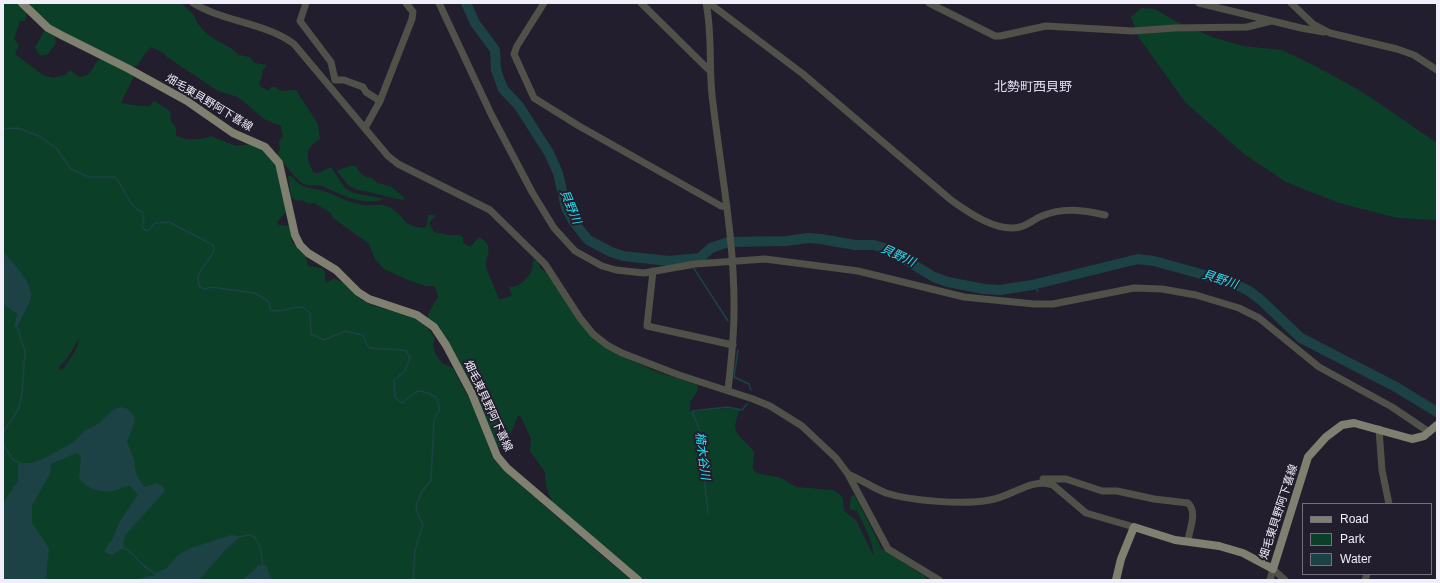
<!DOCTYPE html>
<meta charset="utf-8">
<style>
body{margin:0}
#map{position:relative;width:1440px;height:583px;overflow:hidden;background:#221e2d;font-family:Arial,sans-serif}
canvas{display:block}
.frame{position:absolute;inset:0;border:4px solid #f0eef8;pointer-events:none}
.legend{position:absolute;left:1302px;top:503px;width:130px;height:72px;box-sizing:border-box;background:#221e2d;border:1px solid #74717e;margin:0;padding:5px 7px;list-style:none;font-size:12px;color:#f0eef8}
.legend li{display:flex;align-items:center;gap:8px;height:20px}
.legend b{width:20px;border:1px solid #74717e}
</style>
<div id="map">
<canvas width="1440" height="583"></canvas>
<div class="frame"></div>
<ul class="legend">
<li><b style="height:5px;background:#808070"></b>Road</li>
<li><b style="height:11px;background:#0c3f28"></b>Park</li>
<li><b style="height:11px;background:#1d4246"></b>Water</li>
</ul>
</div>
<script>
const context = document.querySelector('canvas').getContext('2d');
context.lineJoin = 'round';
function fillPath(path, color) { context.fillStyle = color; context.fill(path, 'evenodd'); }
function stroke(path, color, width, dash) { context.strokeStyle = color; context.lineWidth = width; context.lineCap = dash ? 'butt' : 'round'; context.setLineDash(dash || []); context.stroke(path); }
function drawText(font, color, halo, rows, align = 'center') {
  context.font = font + ' Arial,"Noto Sans JP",sans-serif'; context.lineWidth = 4; context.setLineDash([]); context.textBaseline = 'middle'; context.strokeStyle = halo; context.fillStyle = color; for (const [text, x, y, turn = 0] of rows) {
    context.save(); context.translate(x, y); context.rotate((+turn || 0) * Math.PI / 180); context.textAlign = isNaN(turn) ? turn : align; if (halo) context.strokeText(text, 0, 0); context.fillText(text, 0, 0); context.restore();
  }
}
const green = new Path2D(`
 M3,3H17L27,11L25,21H20L14,39L19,45L15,54L43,75L53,78L65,75L70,70L79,77C96,75 91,63 101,59L133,74L134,76L121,103C125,104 148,107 150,106C151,104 152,102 154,101L170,111L171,121L176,128V135C182,141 204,140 211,136L236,146L251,144L263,150L276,162L287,211L277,222L279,225L290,226L292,242L306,257L308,266L321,268L325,272V283L333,279C346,280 351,294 362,300C387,315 419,307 435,339L433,345L435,353L442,363L453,368L474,408L490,450L496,460L512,478L631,580H3V304L17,314L14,327H18C21,317 27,310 30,301C37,286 12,262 3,251ZM79,339C78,351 69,358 64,368L59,370V367L66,360Z
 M26,3H181L194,15L198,24L208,35L232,49L239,55L250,57L255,63L267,65L262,71V77L259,83L260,86L269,91L271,87H275L281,91L296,90L318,124L320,139C317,142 314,142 312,145C304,154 309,164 314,173H319L331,167L345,188L354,193L384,199C362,207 341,194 322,186C317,184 309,187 304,184C296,180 282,161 277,154L280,149L279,141L283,136L281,126L264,119L238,97L218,91L167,57L162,52L151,47L146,52L138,65L132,67L51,26Z
 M1141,8L1155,9L1175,21L1212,37L1243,46L1282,50L1315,66L1364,93L1437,143V220L1397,218L1339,203L1286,182L1244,154L1186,103L1139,38L1131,17Z
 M45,30L55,37L56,43L48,54L40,56L35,47Z
 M349,166H356C359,173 364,178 372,178L377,183L390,186L405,198L403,200L355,189L348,185L337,171Z
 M288,176H291C305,192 313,186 329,193C341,198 351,203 364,205C371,206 379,203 386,206C406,213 398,226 424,228L427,225L428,215H433L435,216L429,223L434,232L448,235H459L463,237V243L470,247L479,237C498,247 482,257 487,270C491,280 495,289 499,299H503L512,295L509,287C518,288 529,278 532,270C533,267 532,264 533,260L537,261L541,269L547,273L577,319L623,357L657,372L698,385L697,392L690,402V412L728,408L740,410C728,436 741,434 754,452L753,469L756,473L781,478L796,487L833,490L840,494L843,499L844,511L856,520L873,555C874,542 863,524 857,511L850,509V502L852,495L855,496L882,549L926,577L927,580H642L553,504L546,486L545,472L530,451L531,439L521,417L518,415C515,426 508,440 500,448L496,445L428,319V314L438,297L435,286H425L408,280L384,269L375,259L369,244L332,217L331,213L314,203L309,204L302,200L297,201L291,196Z`);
const water = new Path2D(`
 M3,251C12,262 37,286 30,301C27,310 21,317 18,327H14L17,314L3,304Z
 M120,407L128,409L135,417L134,424L127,442L134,460L136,474L144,487L157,483L164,488L165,491L125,535L123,548L112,555L108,554L104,551L113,538L120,521L138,495L130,486C125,486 121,488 117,490C104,494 88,490 79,478L81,458L79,454L76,453L51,464L50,474L32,505V523L49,548L46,579L3,580V503L18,481V463H31L43,459L74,442L84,431L98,424L113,410Z
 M231,535L239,536V538L226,549L199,580H138L147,576H154L158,572L166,569L178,555L191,548Z
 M259,565L266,566L272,580H243Z`);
const stream = new Path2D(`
 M3,129L18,128L39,136L57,149L71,169L89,177H115C125,188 128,207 142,212L144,219L142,226L145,230H149L155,223L169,222L213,245C219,258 190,269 200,287L205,289L212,287L247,292L255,293L268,301L271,310C283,314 291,306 302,307L310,313L311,334L324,340L345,331L362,335C365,338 365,343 368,346C373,352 397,347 406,351L410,357L405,371L394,380L395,398L402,403C418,391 415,386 436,397L440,409L434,420L431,480L421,493L416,506L417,512L423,525L415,550L413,580
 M693,267L728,321
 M1032,285L1038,291
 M738,350L734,377L749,384L751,390
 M3,439L4,431L19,408L22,393L25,352L17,326
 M3,444L13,460L20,463
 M708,513L699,429L692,411L728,407L742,410L747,404
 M238,537L249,535L255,537L261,551L263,566
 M122,547C137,553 139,567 157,574`);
const river = new Path2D(`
 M466,3L475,23L495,50L496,70L503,89L519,106L549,153L558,173L566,208L573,221L588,240L611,252L623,256L669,261L700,258L711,248L728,242L786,241L808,238L821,239L855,245H874L887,249L934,277L948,282L984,289L1000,290L1032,285L1138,259L1154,261L1201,274L1235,284L1249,291L1261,300L1301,338L1396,387L1437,412`);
const minor = new Path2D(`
 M193,3C224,22 264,22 294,44L388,156L398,164L490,210L545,264L580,318L593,334L607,345L622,353L679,375L753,399L770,406L802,426L836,458L848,474L888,549L939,580
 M306,3L300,21L331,62L335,80H344L363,87L366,92L380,101
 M439,3L491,114L532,192L554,228L575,251L602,266L616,270L644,273L695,264L765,259L858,271L964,297L1034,304H1053L1134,288L1162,289L1196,295L1239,308L1259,318L1319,367L1392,407L1429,432
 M544,3L517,46L514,54L534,98L579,126L721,206L727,207
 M641,3L710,71
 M706,3C713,36 708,70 713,103C721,172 735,242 734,312C734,338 731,364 728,390
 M709,3L803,74L951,200C968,212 997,233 1020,227C1028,225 1034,219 1042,216C1063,207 1083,210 1105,215
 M929,3L995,36H1000L1046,26L1133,31L1174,28L1247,27L1271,21
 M1199,3L1301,28L1324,32
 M1291,3L1313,24L1330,33L1397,49L1414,55L1437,70
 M365,128L380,101L412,19L413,12L406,3
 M653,271L647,326L733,345
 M1379,429L1382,470L1389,504
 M848,474C860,479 875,489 886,493C911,501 964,505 990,500C1011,497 1032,477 1053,485L1086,513L1134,527
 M1043,479H1066L1102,491H1117L1154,499L1188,503C1198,512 1189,530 1188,541
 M1270,580L1273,569L1285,580
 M1365,580L1367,574`);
const major = new Path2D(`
 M22,3L48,28L63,36L129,69L187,101L233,133L265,147L279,163L295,235L300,245L308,253L336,270L358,292L369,299L417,315L434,327L446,345L472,394L497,456L507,468L638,580
 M1116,580L1121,559L1134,527L1175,540L1219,546L1243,553L1273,569L1308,457L1326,437L1342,425L1354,423L1412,439L1424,436L1437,425`);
const streetNames = [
 ["畑毛東貝野阿下喜線",209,103,31],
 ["畑毛東貝野阿下喜線",488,406,65],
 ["畑毛東貝野阿下喜線",1279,512,-72]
];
const waterNames = [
 ["貝野川",570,207,67],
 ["貝野川",898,256,25],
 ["貝野川",1220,280,18],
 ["楠木谷川",702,456,83]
];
const quarterNames = [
 ["北勢町西貝野",1033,87]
];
fillPath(green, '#0c3f28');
fillPath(water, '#1d4246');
stroke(stream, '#1d4246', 1.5);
stroke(river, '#1d4246', 10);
stroke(minor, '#505149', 7);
stroke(major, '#808070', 8);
drawText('11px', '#f0eef8', '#221e2d', streetNames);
drawText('italic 12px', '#27e2f1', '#221e2d', waterNames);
drawText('13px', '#e0dbef', '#221e2d', quarterNames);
</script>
